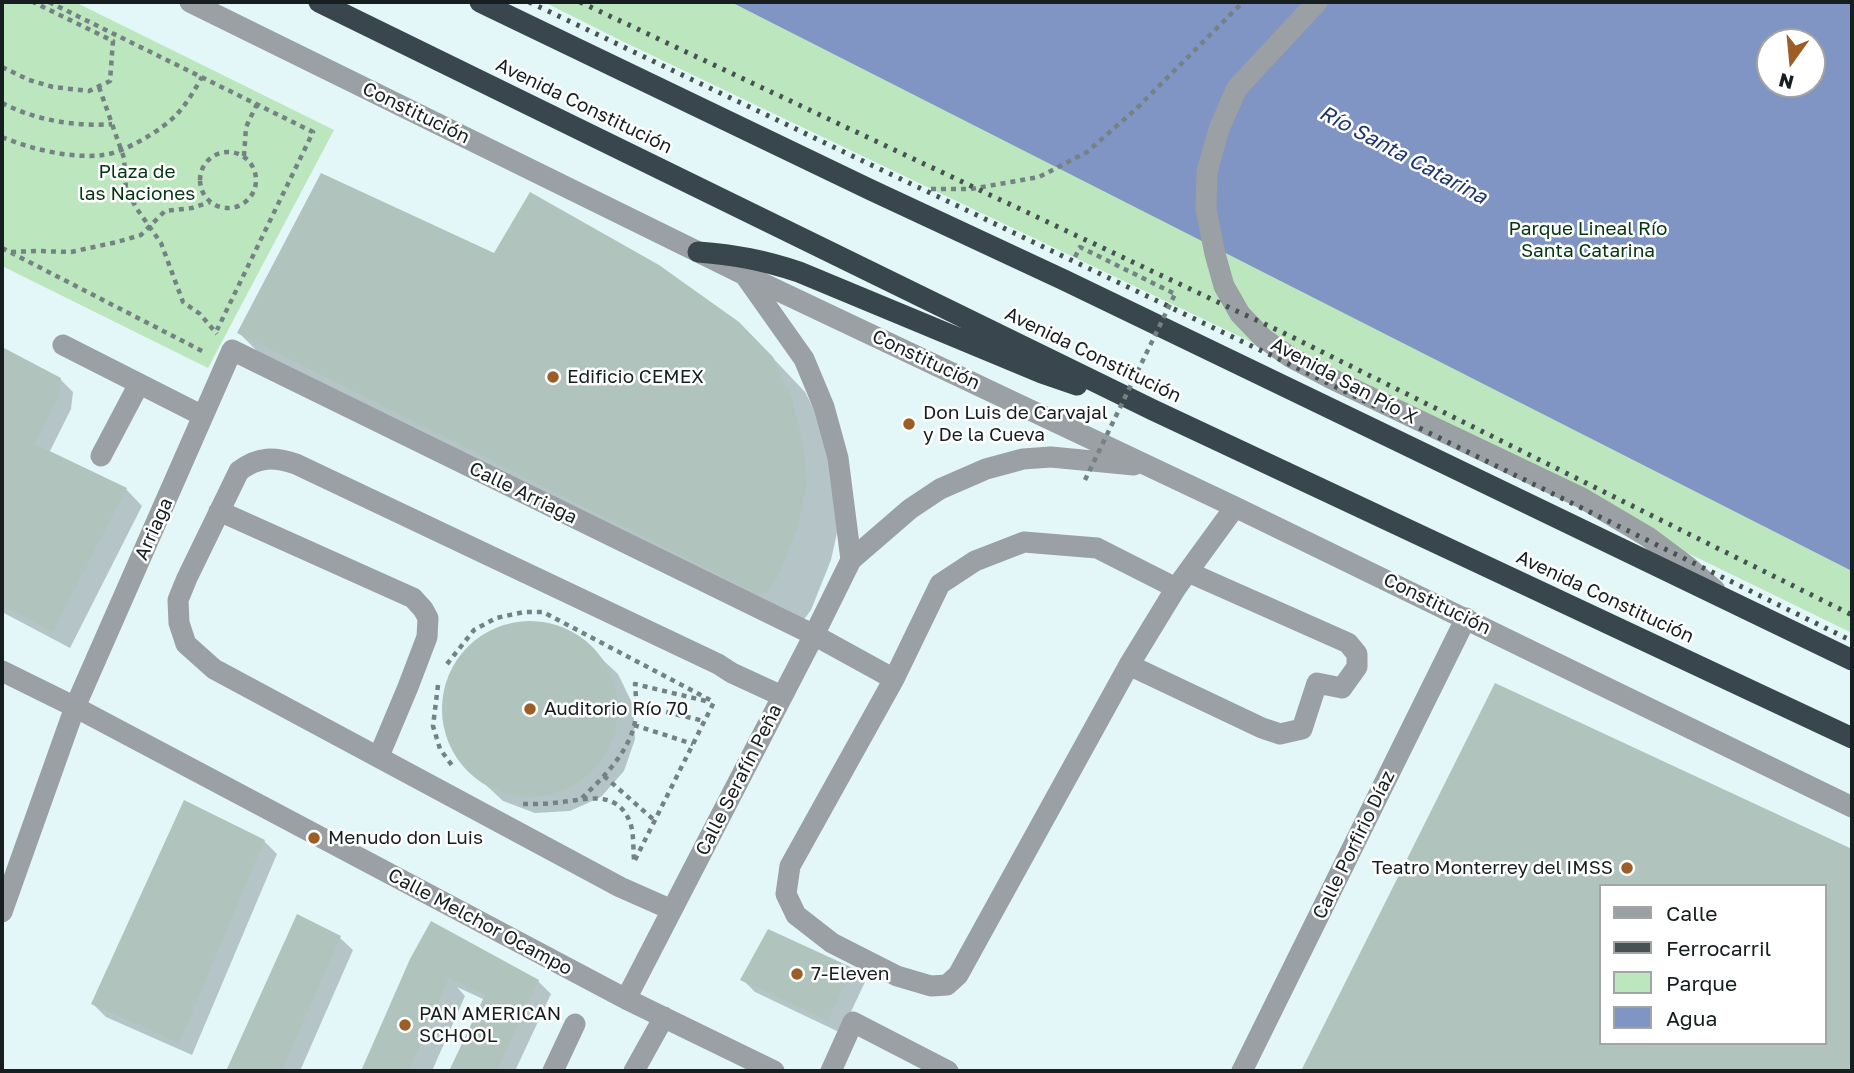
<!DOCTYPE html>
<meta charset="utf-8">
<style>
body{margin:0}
#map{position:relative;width:1854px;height:1073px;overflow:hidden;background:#e3f7f9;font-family:"Golos Text",sans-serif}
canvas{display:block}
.frame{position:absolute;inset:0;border:4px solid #171e1f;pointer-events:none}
.legend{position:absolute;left:1599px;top:884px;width:228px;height:161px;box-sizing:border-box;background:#fff;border:2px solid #a2a5a5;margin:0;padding:9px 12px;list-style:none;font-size:21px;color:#171e1f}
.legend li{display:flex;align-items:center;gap:14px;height:35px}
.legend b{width:35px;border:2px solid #a2a5a5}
.north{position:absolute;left:1756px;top:28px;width:70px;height:70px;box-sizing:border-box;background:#fff;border:2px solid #a2a5a5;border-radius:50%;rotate:195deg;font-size:19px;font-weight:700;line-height:28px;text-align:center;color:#171e1f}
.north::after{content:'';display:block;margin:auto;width:24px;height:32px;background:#9d5d26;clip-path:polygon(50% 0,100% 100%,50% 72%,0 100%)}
</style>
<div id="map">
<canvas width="1854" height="1073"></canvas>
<div class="frame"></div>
<ul class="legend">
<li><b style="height:9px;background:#9aa0a4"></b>Calle</li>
<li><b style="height:9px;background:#485253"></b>Ferrocarril</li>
<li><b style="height:19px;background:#bce6be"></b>Parque</li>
<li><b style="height:19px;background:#8095c4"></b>Agua</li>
</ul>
<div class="north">N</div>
</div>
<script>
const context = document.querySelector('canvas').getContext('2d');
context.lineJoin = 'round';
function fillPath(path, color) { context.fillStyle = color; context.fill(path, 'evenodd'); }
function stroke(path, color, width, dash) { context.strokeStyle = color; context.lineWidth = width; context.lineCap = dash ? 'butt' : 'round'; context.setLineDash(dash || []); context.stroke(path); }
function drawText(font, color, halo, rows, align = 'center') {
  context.font = font + ' "Golos Text",sans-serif'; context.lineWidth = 5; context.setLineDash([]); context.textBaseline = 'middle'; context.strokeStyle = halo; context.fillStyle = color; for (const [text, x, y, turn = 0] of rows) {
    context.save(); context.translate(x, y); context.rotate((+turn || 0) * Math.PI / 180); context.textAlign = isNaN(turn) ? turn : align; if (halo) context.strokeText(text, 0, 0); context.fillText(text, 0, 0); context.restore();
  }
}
const green = new Path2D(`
 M2,2H75L334,130L208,368L2,266Z
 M544,2H1852V633L1404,415L624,42ZM1770,42H1812V84H1770Z`);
const water = new Path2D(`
 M731,2H1852V571ZM1770,42H1812V84H1770Z`);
const shadow = new Path2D(`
 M495,255L772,357L805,392L825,431L840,519L831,560L811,610L800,625L272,366L239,333Z
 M2,349L60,379L73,392L71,409L49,453L126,489L142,506L70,648L2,612Z
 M543,622L575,634L618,674L633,705L635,739L624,771L601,797L570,811L535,813L503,801L460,761L446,730L443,696L455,664L478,639L509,624Z
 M1495,685L1852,851V1071H1303ZM1600,886H1824V1043H1600Z
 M264,841L277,854L192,1055L106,1017L93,1004Z
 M297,917L340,938L353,950L300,1071H228Z
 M412,960L538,981L551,994L515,1071H451L485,1000L457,987L465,996L432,1071H363Z
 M852,969L865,982L841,1033L755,992L742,979Z`);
const building = new Path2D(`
 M321,173L494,253L530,192L659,265L739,322L773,357L792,397L804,450L807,485L798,527L778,577L767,593L759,595L237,333Z
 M2,347L61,378L59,396L35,444L127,488L53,632L2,606Z
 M442 709a88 88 0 1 1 176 0a88 88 0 1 1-176 0Z
 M1495,683L1852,849V1071H1301ZM1600,886H1824V1043H1600Z
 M184,800L265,840L179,1044L91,1004Z
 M297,914L341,936L282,1071H226Z
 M431,921L539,980L497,1071H449L485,995L449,978L409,1071H361L410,959Z
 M768,929L853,968L828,1021L740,980Z`);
const path = new Path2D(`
 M49,2L313,132L217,330
 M2,67L29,80L53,87L89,91L110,81L113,41L33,2
 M99,87L124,158L126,189L137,209L161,243L183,302L200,314L217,334
 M2,103C35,120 76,127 112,124
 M2,137C30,149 72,159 103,155C124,153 164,129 178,113C188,102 195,89 202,77
 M200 180a28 28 0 1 1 56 0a28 28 0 1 1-56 0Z
 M244,156L246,127L257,104
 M931,189H971L1039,177L1087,152L1136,109L1243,2
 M2,248L206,353
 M11,252L37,251L71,252L117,242L141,235L165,211L192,208L210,202
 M1075,257L1080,247L1175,294
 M447,664L474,630L496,618L524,612H543L714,702
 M438,685L433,726L440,749L454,768
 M637,705L704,721
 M634,725L693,744
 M604,776L654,820
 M582,798C603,778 629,752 635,722C637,709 636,697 635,684L706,701
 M523,804C536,804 549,804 562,802C588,799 617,790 630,822C634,833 633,848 634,860
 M635,860L714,702`);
const minor = new Path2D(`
 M190,2L745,275L1235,507L1852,807
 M1317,2L1237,88L1219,129L1207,172L1206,209L1215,254L1224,286L1240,314L1263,338L1290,357L1330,378L1582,498L1648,537L1687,566L1715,590
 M746,277L804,359L824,407L838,458L851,560
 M63,345L203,416
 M101,456L139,384
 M219,511L413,598L423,609L428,618L427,637L408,687L379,756
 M1176,588L1097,548L1024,542L975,561L940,584L894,679L790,866L786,894L796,915L832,943L897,976L931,986L947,985L958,975L1129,665L1176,588L1235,507
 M1129,665L1262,728L1280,734L1302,729L1317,683L1342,688L1357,667V654L1348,643L1188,572
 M2,671L75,707L626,999L774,1071
 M672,910L620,887L214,669L186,644L179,623L178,600L187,578L239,471C259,456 274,457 296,464L718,664L732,673L782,696
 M2,912L75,707L232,350L814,635L894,679
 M626,999L814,635L851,560L910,509L940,489L986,469L1023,459L1051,457L1134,465
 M553,1071L575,1024
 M634,1071L664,1017
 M831,1071L853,1022L948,1071
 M1242,1071L1466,618`);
const highway = new Path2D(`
 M319,2L1153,410L1852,738
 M480,2L871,190L1064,280L1852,660
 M698,252C736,255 763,260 799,272L1042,373L1077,385`);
const rail = new Path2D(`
 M529,2L1279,359L1852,641
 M580,2L1290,336L1852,615`);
const pathBridge = new Path2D(`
 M1085,480L1175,294`);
const markers = [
 [553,377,7,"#9d5d26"],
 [909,424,7,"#9d5d26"],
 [530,709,7,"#9d5d26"],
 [314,838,7,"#9d5d26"],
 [1627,868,7,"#9d5d26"],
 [797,974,7,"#9d5d26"],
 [405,1025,7,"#9d5d26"]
];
const streetNames = [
 ["Avenida Constitución",584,106,26],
 ["Constitución",416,113,26],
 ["Avenida Constitución",1093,355,26],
 ["Constitución",926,360,25],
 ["Avenida San Pío X",1344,381,28],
 ["Calle Arriaga",523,493,26],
 ["Arriaga",154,529,-66],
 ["Avenida Constitución",1605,597,25],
 ["Constitución",1437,604,26],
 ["Calle Serafín Peña",739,780,-63],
 ["Calle Porfirio Díaz",1354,845,-64],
 ["Calle Melchor Ocampo",480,922,28]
];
const parkNames = [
 ["Plaza de",137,172],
 ["las Naciones",137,194],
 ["Parque Lineal Río",1588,229],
 ["Santa Catarina",1588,251]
];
const poiNames = [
 ["Edificio CEMEX",567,377],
 ["Don Luis de Carvajal",923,413],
 ["y De la Cueva",923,435],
 ["Auditorio Río 70",544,709],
 ["Menudo don Luis",328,838],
 ["Teatro Monterrey del IMSS",1613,868,"right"],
 ["7-Eleven",811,974],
 ["PAN AMERICAN",419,1014],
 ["SCHOOL",419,1036]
];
const waterNames = [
 ["Río Santa Catarina",1403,155,28]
];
fillPath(green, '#bce6be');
fillPath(water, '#8095c4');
fillPath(shadow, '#0003');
fillPath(building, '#b1c3bd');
stroke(path, '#758284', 4.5, [5, 5]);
stroke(minor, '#9aa0a4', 21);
stroke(highway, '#39464d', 21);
stroke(rail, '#485253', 5, [3.5, 7]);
stroke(pathBridge, '#758284', 4.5, [5, 5]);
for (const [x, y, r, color] of markers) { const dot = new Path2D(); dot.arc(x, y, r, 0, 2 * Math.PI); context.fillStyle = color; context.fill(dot); stroke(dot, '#fff', 2.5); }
drawText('19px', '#171e1f', '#fff', streetNames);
drawText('19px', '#03350e', '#fff', parkNames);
drawText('19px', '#171e1f', '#fff', poiNames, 'left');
drawText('italic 21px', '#1f356f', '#fff', waterNames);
</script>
